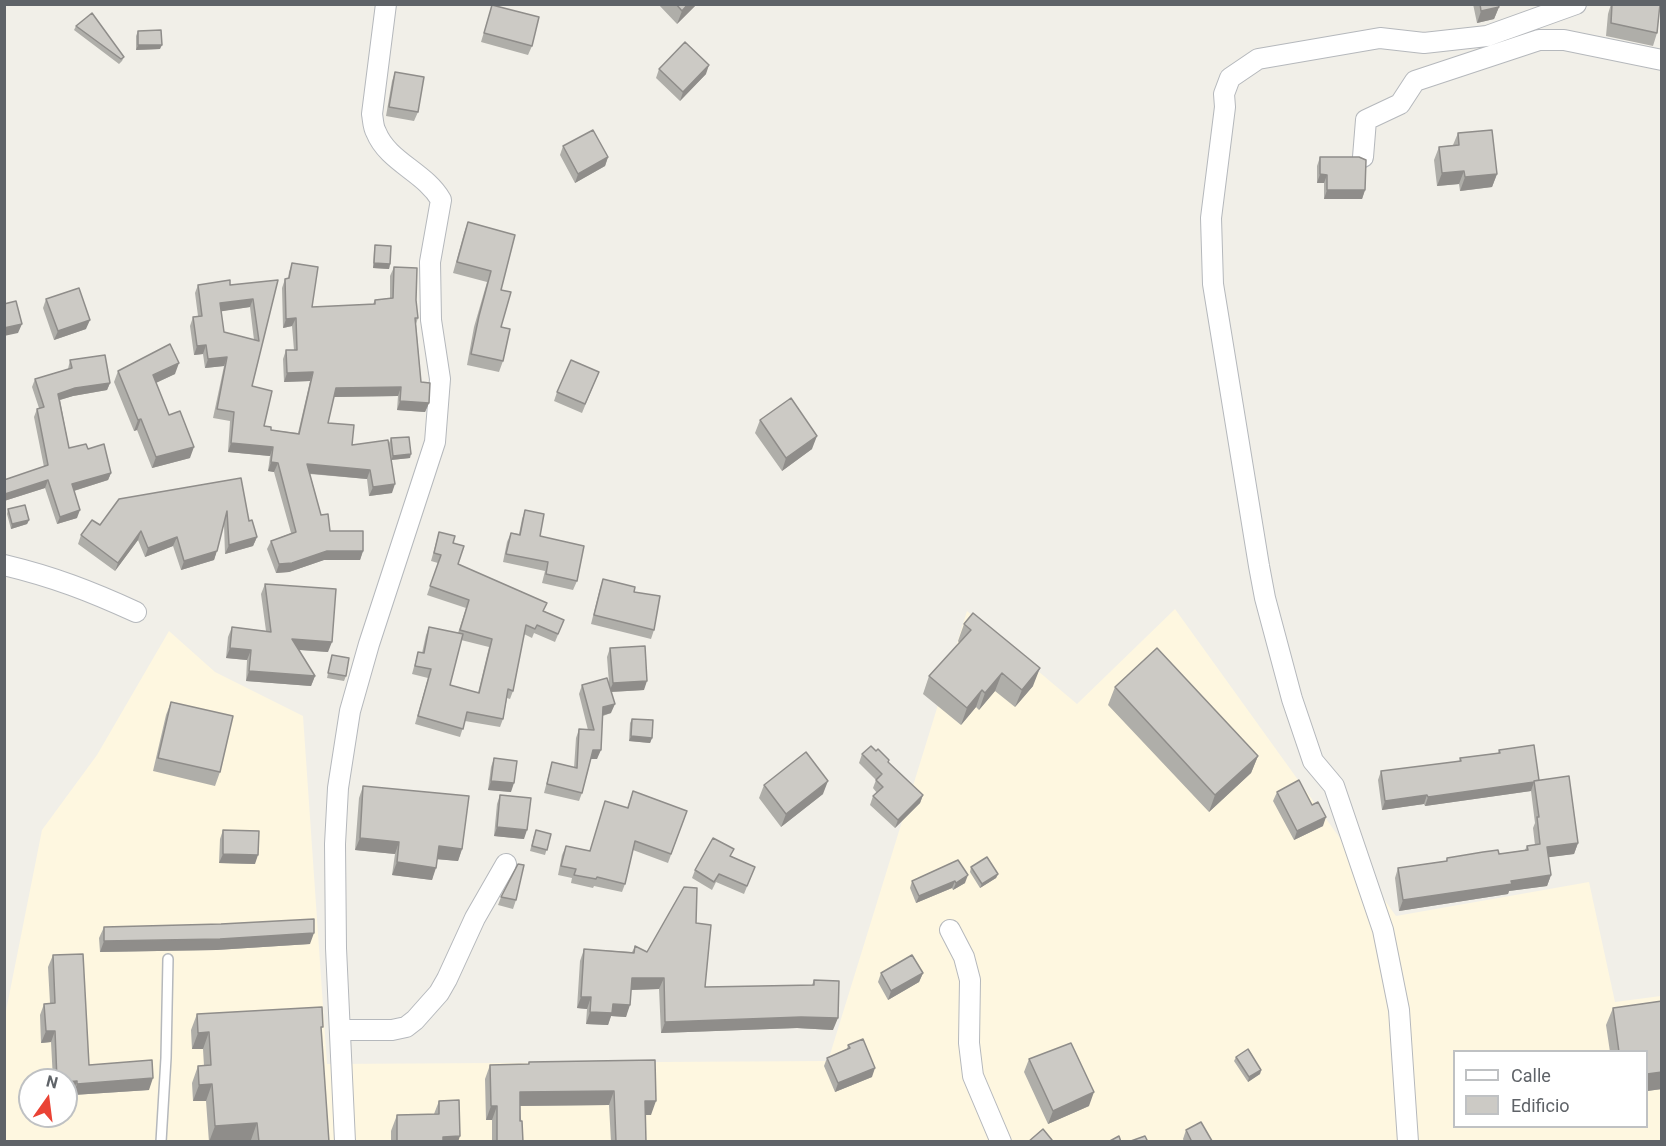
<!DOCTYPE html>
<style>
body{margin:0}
#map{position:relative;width:1666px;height:1146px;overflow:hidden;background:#f1efe8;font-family:Roboto,sans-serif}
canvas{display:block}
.frame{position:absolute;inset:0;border:6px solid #5f6368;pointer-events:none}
.legend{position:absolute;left:1453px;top:1050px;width:195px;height:78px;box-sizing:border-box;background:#fff;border:2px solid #bfc1c3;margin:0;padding:8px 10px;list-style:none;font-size:18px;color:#5f6368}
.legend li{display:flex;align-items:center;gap:12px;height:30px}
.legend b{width:30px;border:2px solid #bfc1c3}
.north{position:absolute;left:18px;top:1068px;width:60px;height:60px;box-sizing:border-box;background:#fff;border:2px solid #bfc1c3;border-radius:50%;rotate:14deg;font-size:16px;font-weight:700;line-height:24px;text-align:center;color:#5f6368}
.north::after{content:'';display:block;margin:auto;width:21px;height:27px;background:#ea4335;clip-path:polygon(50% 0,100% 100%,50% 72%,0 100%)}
</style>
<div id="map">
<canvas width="1666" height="1146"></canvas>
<div class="frame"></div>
<ul class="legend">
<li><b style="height:8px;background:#fff"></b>Calle</li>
<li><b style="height:16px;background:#cccac5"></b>Edificio</li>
</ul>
<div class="north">N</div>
</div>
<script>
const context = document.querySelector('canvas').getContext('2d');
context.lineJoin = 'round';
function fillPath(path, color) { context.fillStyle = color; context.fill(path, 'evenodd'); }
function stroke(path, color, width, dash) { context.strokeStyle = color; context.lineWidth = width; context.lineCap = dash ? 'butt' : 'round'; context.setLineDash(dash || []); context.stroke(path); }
const commercial = new Path2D(`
 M1175,609L1396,916L1589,882L1615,1002L1661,996V1141L5,1142V1016L42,830L97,755L169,631L215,672L303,716L327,1064L828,1061L967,611L1077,704ZM1454,1052H1646V1126H1454ZM30,1080H66V1116H30Z`);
const service = new Path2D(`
 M161,1142L166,1058L168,959`);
const minor = new Path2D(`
 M1363,157L1366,120L1400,104L1415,81L1539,40H1564L1662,60
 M4,565C54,577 90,591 136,612
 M950,930L964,957L970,980L969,1043L973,1076L1001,1142
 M340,1030H392L406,1027L415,1020L439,993L447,979L475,918L506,864
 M345,1142L336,948L335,844L338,788L350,711L369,644L435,442L440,379L431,320L430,262L441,200C425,172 388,162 376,132C373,127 373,119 372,114L386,4
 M1408,1142L1399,1010L1383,930L1334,786L1313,761L1292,699L1265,598L1259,566L1213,284L1211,218L1225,107L1224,94L1230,78L1258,59L1380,38L1424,43L1487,36L1576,4`);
const wall = new Path2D(`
 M658,4H697L677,24Z
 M1473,4H1498L1499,7L1494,19L1477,23Z
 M1611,4H1660L1657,33L1653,46L1606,36L1608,14Z
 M492,5L532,46L528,55L481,42Z
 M76,26L124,57L122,61L119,64L74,30Z
 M138,31L160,49L136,50V36Z
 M659,69L706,74L680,101L656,78Z
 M395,72L418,112L414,121L386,116L392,81Z
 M1458,133L1497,174L1492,187L1460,191L1459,184L1437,186L1434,160L1439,147L1453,145Z
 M563,146L608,157L605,166L575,183L560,155Z
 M1320,157L1365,190L1362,199H1324V183H1317V166Z
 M468,222L501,290L503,361L499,372L467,365L474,327L487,282L453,273L464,233Z
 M375,245L390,264L389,269L373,268L374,250Z
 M292,263L312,307L373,304L375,300L390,298V276L394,267L416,300L418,318L416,324L421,382L429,403L425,412L397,410L398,396L334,397L328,423L352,445L389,443L391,438L410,458L391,460L392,493L369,496L367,479L310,474L321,515L330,531L363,551L360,560H324L289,572L276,573L267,549L271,541L291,533L274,472L268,471L270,456L228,452L230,421L213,418L224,366L205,368L203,354L194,355L190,326L193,317L198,316L195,293L198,285H230L278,280L252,386L264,426L271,430L298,433L310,381L284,382L283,359L286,350H294L292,326L283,328L282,288L285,279H288L289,272ZM250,307L254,340L224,332L221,311Z
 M46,299L86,329L54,340L43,308Z
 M70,360L110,383L107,390L73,396L60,400L69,448L88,449L111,473L108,480L74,491L77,518L57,524L45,488L4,501V480L44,467L34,417L37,409L39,408L32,387L35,379L68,369Z
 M118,371L175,374L156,383L169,415L190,458L152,468L137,430L134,431L114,382Z
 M599,372L582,413L554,401L557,392Z
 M760,420L812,449L782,471L755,433Z
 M241,478L249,521L257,537L253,546L225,554L224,524L214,560L181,570L173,546L145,557L138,540L115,571L78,544L81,535L100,525Z
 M8,509L29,520L27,524L11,529L7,514Z
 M525,510L540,536L577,581L573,590L542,583L545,571L503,562L507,542L511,533L519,534L522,519Z
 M439,532L453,543L458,564L544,611L564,620L555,642L534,633L532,638L524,634L513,691L510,699L507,698L503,719L500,727L465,721L460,737L415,724L428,678L412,674L418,652L422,653L426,635L429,627L458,633L466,608L427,595L438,563L431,561ZM461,640L489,647L478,693L450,685Z
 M603,579L634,592L654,630L651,639L591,624L600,588Z
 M265,584L328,652L299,650L315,676L311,686L246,681L247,660L226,658L228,637L232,627L266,631L261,594Z
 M964,624L1033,686L1015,707L995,691L979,710L976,707L961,725L923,694L929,676L959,643L958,641Z
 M610,648L644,690L611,692V713L603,716L597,759H591L582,793L579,801L544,793L552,762L574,768L576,738L579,729L588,730L579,694L582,685L609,683L607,657Z
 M332,655L346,676L344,681L327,678Z
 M1115,687L1258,756L1251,773L1209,812L1108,705Z
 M171,702L220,772L215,786L153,771L166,715Z
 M632,719L652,738L650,743L629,741L630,723Z
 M1499,750L1539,780L1578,843L1574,854L1548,857L1551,875L1547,886L1509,891L1508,894L1399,911L1395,878L1398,868L1446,861L1447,858L1499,854L1525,850L1527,846L1535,845L1533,828L1535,823L1531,791L1425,806L1424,804L1382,810L1378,780L1381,771L1459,762L1460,758L1498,753Z
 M876,751L889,760L888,762L923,795L920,803L895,828L870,805L873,796L877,793L873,788L876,780L859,763L862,754Z
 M494,758L511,792L488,790L491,767Z
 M764,785L823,794L781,827L759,798Z
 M363,786L462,849L458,861L437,859L432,880L392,875L395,854L355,850L359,798Z
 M633,791L687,811L668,863L633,850L625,884L622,892L594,886L593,888L571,883L572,878L558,875L562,855L566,846L590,851L605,801L627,808Z
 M1277,792L1312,805L1323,826L1294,840L1273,801Z
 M500,795L524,839L494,836L497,804Z
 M223,830L255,864L219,863L220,839Z
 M551,834L545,855L530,851L534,835Z
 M731,856L755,867L744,894L716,882L712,890L692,878L695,870Z
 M958,860L965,883L953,890L952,888L916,903L910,888L912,881Z
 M971,867L998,874L996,878L980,888L970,872Z
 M501,897L516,900L513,909L498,905Z
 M696,923L705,987L812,985L814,980L833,1030L797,1028L661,1033L659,989L631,990L626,1017L611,1016L608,1025L586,1024L587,1009L577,1008L580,961L584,949L632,952L635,946L647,952Z
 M104,927L310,944L216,950L100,952L99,938Z
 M53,955L89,1065L149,1090L73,1095V1092L66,1093V1080H53L51,1042L41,1043L40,1015L44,1004L50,1003L48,967Z
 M881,973H923L919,982L888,1000L878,982Z
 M1662,1001V1089L1647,1091V1052H1610L1606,1025L1613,1008Z
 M197,1014L321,1032L329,1142H252L251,1140L209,1142L206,1101H193L192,1083L198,1066H204L203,1049H192L191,1030Z
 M848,1045L872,1077L835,1092L824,1066L827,1058L847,1049Z
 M1236,1057L1261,1070L1260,1074L1248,1082L1234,1061Z
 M1029,1059L1089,1106L1048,1124L1024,1072Z
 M655,1060L651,1115H645L646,1142H611L609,1105L520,1106L523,1142H492V1120H486L485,1079L490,1065L528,1064L529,1062Z
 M439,1101L458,1142H391V1131L397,1115L434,1114Z
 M1186,1130L1211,1142H1184L1183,1139Z`);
const shadedWall = new Path2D(`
 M688,4H697L677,24L682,11Z
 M1499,7L1494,19L1477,23L1481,11Z
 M138,45H162L160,49L136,50Z
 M709,65L706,74L680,101L683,92Z
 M608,157L605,166L575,183L578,174Z
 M1464,171L1459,184L1437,186L1442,173Z
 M1320,174L1327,175L1324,183H1317Z
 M1497,174L1492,187L1460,191L1465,177Z
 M1327,190H1365L1362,199H1324Z
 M374,263L390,264L389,269L373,268Z
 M253,299L250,307L217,312L220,303Z
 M296,318L292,326L283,328L286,319Z
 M90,320L86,329L54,340L58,331Z
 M22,324L18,333L4,336V328Z
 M206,345L203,354L194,355L197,346Z
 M227,357L224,366L205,368L208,359Z
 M179,363L175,374L149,386L153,375Z
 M313,372L310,381L284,382L287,373Z
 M110,383L107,390L73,396L56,401L58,394L75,388Z
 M401,387L398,396L333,397L336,388Z
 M400,401L429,403L425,412L397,410Z
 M141,419L137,430L134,431L138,420Z
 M817,436L812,449L782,471L786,458Z
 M231,443L273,447L270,456L228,452Z
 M194,447L190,458L152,468L156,457Z
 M411,454L410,458L391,460L393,456Z
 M271,462L278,463L274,472L268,471Z
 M307,464L370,470L367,479L304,473Z
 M111,473L108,480L70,492L72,484Z
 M48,480L45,488L4,501L5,494Z
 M395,484L392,493L369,496L373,487Z
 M80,510L77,518L57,524L60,517Z
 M29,520L27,524L11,529L12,524Z
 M141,531L138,540L115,571L118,563Z
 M177,537L173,546L145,557L148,548Z
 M257,537L253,546L225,554L229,545Z
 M217,551L214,560L181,570L184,561Z
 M327,551H363L360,560H324L289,572L276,573L279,564Z
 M292,639L332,642L328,652L288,649Z
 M230,648L251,650L247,660L226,658Z
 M1040,668L1033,686L1015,707L1022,690Z
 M249,671L315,676L311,686L246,681Z
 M1002,673L995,691L979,710L985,693Z
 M647,681L644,690L609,692L613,683Z
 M982,690L976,707L961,725L967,708Z
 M615,704L611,713L600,716L603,707Z
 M631,736L652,738L650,743L629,741Z
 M593,750H601L597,759H590Z
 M1258,756L1251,773L1209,812L1215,795Z
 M491,781L514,783L511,792L488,790Z
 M828,781L823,794L781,827L786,814Z
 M1534,782L1531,791L1425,806L1428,797Z
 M923,795L920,803L895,828L898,820Z
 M1427,795L1424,804L1382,810L1385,801Z
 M1326,817L1323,826L1294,840L1297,831Z
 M497,827L527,830L524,839L494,836Z
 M360,838L399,842L395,854L355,850Z
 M1578,843L1574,854L1543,858L1547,847Z
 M439,846L462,849L458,861L435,859Z
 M223,854L258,855L255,864L219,863Z
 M397,862L436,868L432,880L392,875Z
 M998,874L996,878L980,888L982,884Z
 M968,875L965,883L953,890L956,883Z
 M1551,875L1547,886L1509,891L1508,894L1399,911L1403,900L1511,881Z
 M955,881L952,888L916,903L919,896Z
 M314,933L310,944L216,950L100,952L104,941Z
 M923,973L919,982L888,1000L891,991Z
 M632,978H664L659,989L628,990Z
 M581,997H591L587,1009L577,1008Z
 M613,1004L630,1005L626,1017L611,1016L608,1025L586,1024L590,1012Z
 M801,1017L838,1018L833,1030L797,1028L661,1033L665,1022Z
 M46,1031H55L51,1042L41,1043Z
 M209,1032L203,1049H192L198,1033Z
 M875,1068L872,1077L835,1092L838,1083Z
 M1261,1070L1260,1074L1248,1082L1249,1077Z
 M1662,1072V1089L1647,1091V1074Z
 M153,1078L149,1090L73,1095L77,1084Z
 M77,1081L73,1092L66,1093V1082Z
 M212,1084L206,1101H193L199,1085Z
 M614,1091L609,1105L514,1106L520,1092Z
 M1094,1092L1089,1106L1048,1124L1053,1111Z
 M645,1101H656L651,1115H640Z
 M491,1106H497L492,1120H486Z
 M257,1123L251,1140L209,1142L215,1126Z
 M460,1136L458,1142H441L443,1137Z`);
const building = new Path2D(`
 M676,4H688L682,11Z
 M1480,4H1498L1499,7L1481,11Z
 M1612,4H1660L1657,33L1611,23Z
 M492,5L539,17L532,46L484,33Z
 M92,13L124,57L121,59L76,26Z
 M161,30L162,45H138V31Z
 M685,42L709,65L683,92L659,69Z
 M395,72L424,77L418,112L389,107Z
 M593,130L608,157L578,174L563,146Z
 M1492,130L1497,174L1465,177L1464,171L1442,173L1439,147L1459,145L1458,133Z
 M1320,157H1359L1366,160L1365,190H1327V175L1320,174Z
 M468,222L515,235L501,290L511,292L501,327L510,329L503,361L471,354L479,316L491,271L457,262Z
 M375,245L391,246L390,264L374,263Z
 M292,263L318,267L312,307L375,304V300L393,298L394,267L417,268L416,300L418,318H415L421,382L430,383L429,403L400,401L401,387L336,388L328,423L354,425L352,445L388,440L395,484L373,487L370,470L307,464L321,515L328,514L330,531H363V551H327L292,563L279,564L271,541L296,532L278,463L271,462L273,447L231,443L234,412L217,409L227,357L208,359L206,345L197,346L193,317L202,316L198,285L230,280V285L278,280L252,386L272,391L264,426L271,427V430L299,434L313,372L287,373L286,350H297L296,318L286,319L285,279L289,278ZM253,299L259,341L224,332L220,303Z
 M79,288L90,320L58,331L46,299Z
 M16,301L22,324L4,328V304Z
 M170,344L179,363L153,375L169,415L180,411L194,447L156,457L141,419L138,420L118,371Z
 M105,355L110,383L75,388L58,394L69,448L86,444L88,449L104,444L111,473L72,484L80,510L60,517L48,480L5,494L4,480L48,465L37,409L44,407L35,379L72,368L70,360Z
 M571,360L599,372L585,404L557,392Z
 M791,398L817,436L786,458L760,420Z
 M409,437L411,454L393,456L391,438Z
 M241,478L249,521L252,520L257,537L229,545L227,511L217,551L184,561L177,537L148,548L141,531L118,563L81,535L92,520L100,525L119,499Z
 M25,505L29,520L12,524L8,509Z
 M525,510L544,514L540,536L584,546L577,581L546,574L548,562L506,554L511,533L520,535Z
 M439,532L455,536L453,543L464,546L458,564L547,603L543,611L564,620L558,634L537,625L535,629L526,625L513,691L508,689L503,719L467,712L463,729L418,716L431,669L415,666L418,652L424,653L429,627L463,634L450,685L479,693L492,639L460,630L469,600L430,586L441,555L434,553Z
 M603,579L635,587L634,592L660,596L654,630L594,615Z
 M265,584L336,589L332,642L292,639L315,676L249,671L251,650L230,648L232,627L271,632Z
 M973,613L1040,668L1022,690L1002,673L985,693L982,690L967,708L929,676L971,630L964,624Z
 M645,646L647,681L613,683L610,648Z
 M1157,648L1258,756L1215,795L1115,687Z
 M332,655L349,658L346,676L328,673Z
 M607,678L615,704L603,707L601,750H593L582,793L547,784L552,762L577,768L579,729L594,730L582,685Z
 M171,702L233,716L220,772L158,758Z
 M632,719L653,720L652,738L631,736Z
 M1534,745L1539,780L1534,781V782L1428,797L1427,795L1385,801L1381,771L1461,761L1460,758L1500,753L1499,750Z
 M871,746L876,751L878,749L889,760L888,762L923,795L898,820L873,796L883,787L876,780L882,774L862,754Z
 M806,752L828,781L786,814L764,785Z
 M494,758L517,761L514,783L491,781Z
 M1569,776L1578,843L1547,847L1551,875L1511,881L1512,884L1403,900L1398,868L1447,861V858L1483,852L1498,850L1499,854L1528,850L1527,846L1540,844L1537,817H1539L1534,781Z
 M1299,780L1312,805L1318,802L1326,817L1297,831L1277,792Z
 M363,786L469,796L462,849L439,846L436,868L397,862L399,842L360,838Z
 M633,791L687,811L671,854L635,841L625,884L597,877L596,879L574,875L576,869L561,866L566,846L590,851L605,801L628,808Z
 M500,795L531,798L527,830L497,827Z
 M223,830L259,831L258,855L223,854Z
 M536,830L551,834L547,850L532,846Z
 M713,838L734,849L730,856L755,867L747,886L719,874L714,882L695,870Z
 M987,857L998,874L982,884L971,867Z
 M958,860L968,875L956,883L955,881L919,896L912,881Z
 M518,864L524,865L516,900L501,897Z
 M684,887L697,888L696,923L711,925L705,987L814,985V980L839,981L838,1018L801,1017L665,1022L664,978H632L630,1005L613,1004L612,1013L590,1012L591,997H581L584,949L634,953L635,946L647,952Z
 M314,919V933L220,939L104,941V927L221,924Z
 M83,954L89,1065L152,1060L153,1078L77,1084V1081L66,1082V1080H57L55,1031H46L44,1004L55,1003L53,955Z
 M912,955L923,973L891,991L881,973Z
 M1662,1001V1072L1647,1074V1052H1619L1613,1008Z
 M322,1007L323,1027H321L329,1142H259L257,1123L215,1126L212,1084L199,1085L198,1066L211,1065L209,1032L198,1033L197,1014Z
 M863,1039L875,1068L838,1083L827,1058L850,1048L848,1045Z
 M1071,1043L1094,1092L1053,1111L1029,1059Z
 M1248,1049L1261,1070L1249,1077L1236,1057Z
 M655,1060L656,1101H645L646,1142H616L614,1091L520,1092V1121H522L523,1142H497V1106H491L490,1065L529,1064V1062Z
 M459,1100L460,1136L443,1137V1142H397V1115L439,1114V1101Z
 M1201,1122L1212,1141L1210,1142H1192L1186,1130Z
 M1043,1129L1052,1140L1051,1142H1028Z
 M1119,1136L1121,1142H1108Z
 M1145,1136L1148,1142H1128Z`);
fillPath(commercial, '#fef7e0');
stroke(service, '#b5b8bc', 12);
stroke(minor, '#b5b8bc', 22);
stroke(service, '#fff', 9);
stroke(minor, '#fff', 20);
fillPath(wall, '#afaea9');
fillPath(shadedWall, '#8f8d8a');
fillPath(building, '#cccac5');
stroke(building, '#8f8d8a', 1.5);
</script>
